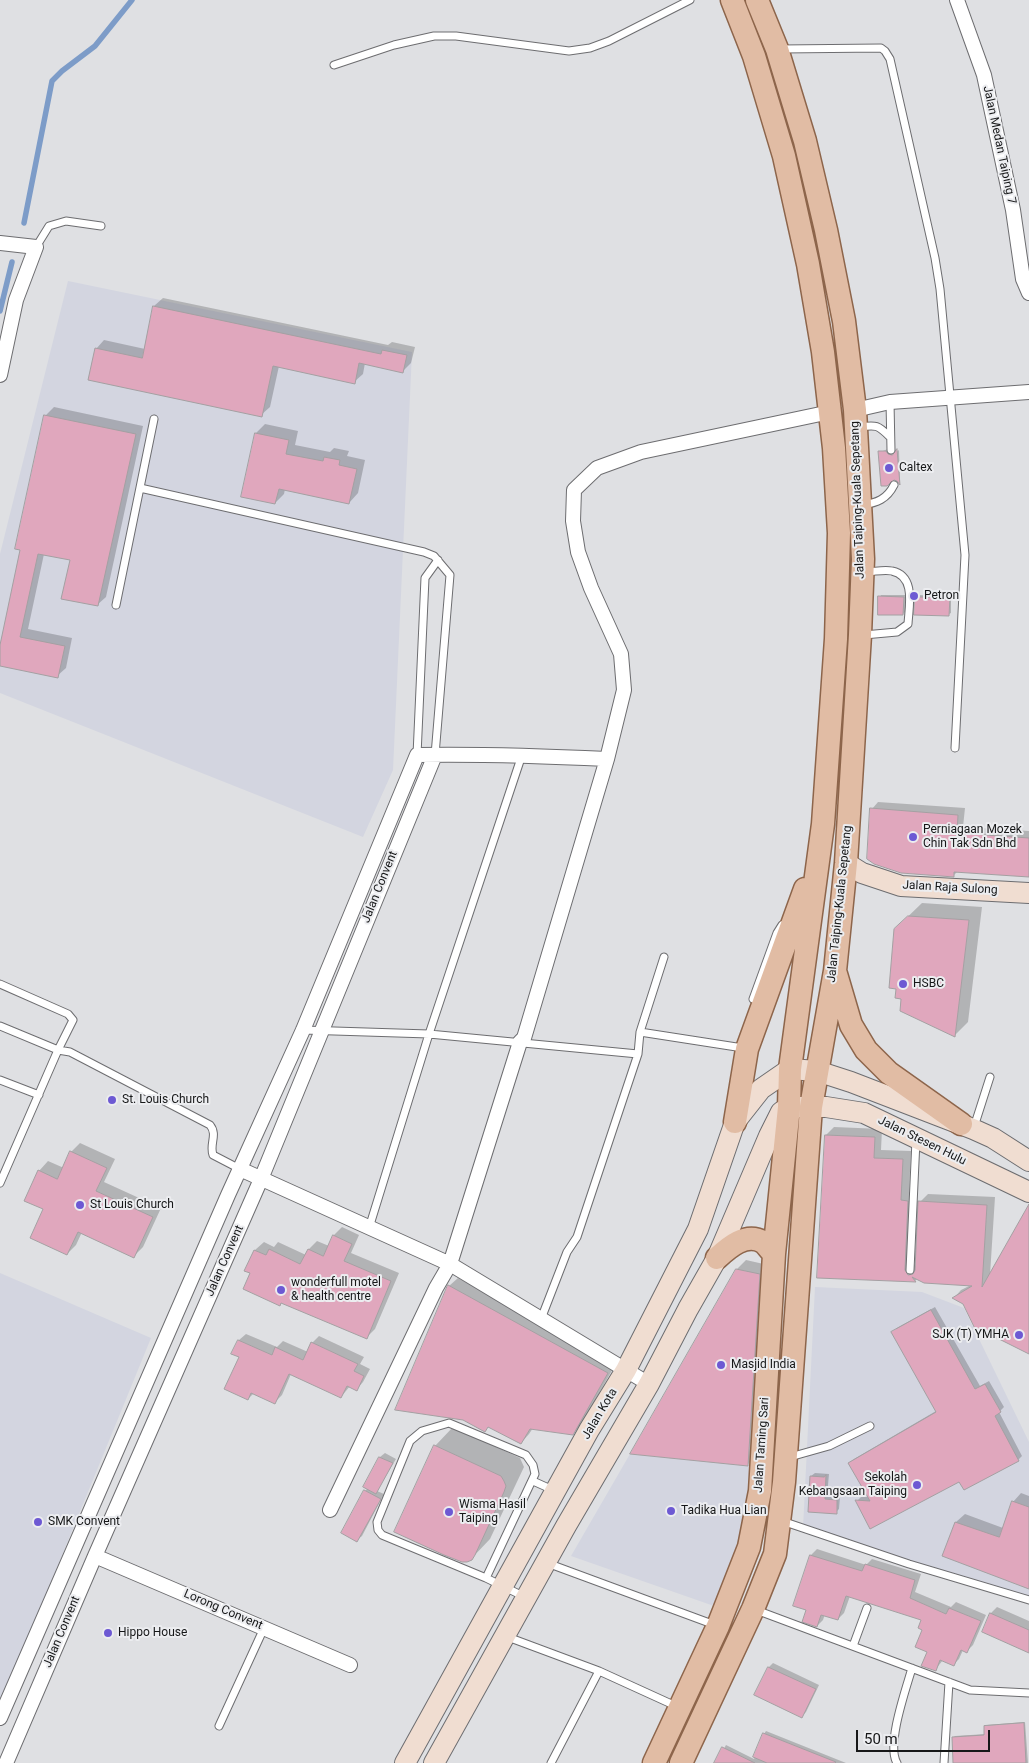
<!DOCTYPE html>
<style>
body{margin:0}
#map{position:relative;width:1029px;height:1763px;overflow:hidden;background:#dfe0e3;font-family:Roboto,sans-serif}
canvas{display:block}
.scale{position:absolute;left:856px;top:1730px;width:134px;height:22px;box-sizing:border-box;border:2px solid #161718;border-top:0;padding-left:6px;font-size:15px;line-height:18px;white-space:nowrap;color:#161718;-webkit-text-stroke:4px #ecedf0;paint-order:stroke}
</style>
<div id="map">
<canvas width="1029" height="1763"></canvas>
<div class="scale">50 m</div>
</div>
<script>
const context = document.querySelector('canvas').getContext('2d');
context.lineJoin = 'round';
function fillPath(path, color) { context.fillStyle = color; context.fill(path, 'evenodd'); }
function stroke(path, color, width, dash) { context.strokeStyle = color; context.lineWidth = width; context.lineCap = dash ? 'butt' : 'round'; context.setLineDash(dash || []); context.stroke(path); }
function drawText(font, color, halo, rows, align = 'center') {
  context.font = font + ' Roboto,sans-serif'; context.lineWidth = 4; context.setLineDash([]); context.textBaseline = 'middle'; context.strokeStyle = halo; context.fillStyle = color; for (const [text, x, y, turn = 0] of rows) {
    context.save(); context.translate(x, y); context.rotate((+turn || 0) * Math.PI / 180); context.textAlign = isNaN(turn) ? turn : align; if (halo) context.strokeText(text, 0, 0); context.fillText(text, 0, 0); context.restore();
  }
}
const built = new Path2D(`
 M68,281L412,352L393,770L363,837L0,693V554Z
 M0,1273L151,1338L0,1707Z
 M815,1287L922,1292L964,1308L1029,1442V1601L803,1528Z
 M630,1454L755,1466L735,1557L714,1606L571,1556Z`);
const shadow = new Path2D(`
 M163,298L388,345L392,342L415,347L411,363L403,371L365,363L363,374L354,382L279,366L270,407L261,415L96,349L104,340L145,349L154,306Z
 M54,407L143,426L106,597L97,605L71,559L44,554L28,629L72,638L66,668L57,676L0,664V650L22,549L45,416Z
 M265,424L298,431L295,445L330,452L334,448L349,451L347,456L365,460L358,493L349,503L285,489L284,494L275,503L256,433Z
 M888,449L890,453L894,454L899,450L900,483L880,452Z
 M881,595H905V612L903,614L880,597Z
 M918,595L951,596V613L949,614L916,597Z
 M878,802L965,808L963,827L1029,831V873L958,871L953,876L872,809Z
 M922,903L982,907L968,1022L955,1035L902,998L895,929Z
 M834,1127L882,1129L881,1150L911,1151L909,1192L916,1193L912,1261L917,1268L920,1202L928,1194L995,1197L990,1275L1029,1209V1353L992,1334L982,1332L979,1335L964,1303L954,1298L961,1290L971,1285L918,1278L915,1281L819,1277L826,1135Z
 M80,1143L115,1159L104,1182L161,1208L143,1247L134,1256L82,1232L76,1245L67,1254L45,1209L25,1200L39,1171L48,1161L64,1168L71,1152Z
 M342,1227L359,1235L351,1253L399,1273L375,1329L367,1337L282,1302L279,1305L252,1273L246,1270L255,1250L264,1242L274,1247L278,1242L306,1255L309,1249L317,1241L329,1246L334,1235Z
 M746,1260L768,1265L757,1455L748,1464L737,1269Z
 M458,1278L615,1365L581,1425L572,1434L533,1428L529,1434L521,1443L489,1426L449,1286Z
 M935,1307L980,1386L989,1381L1004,1407L999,1412L1022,1456L1018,1460L960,1480L870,1527L857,1501L861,1497H869L849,1463L854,1459L936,1411L893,1333L897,1328Z
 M246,1334L277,1347L283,1341L308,1352L312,1343L319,1336L364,1357L360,1364L370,1369L363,1382L357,1389L350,1386L341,1397L291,1374L282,1395L275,1402L254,1393L248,1399L240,1356L233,1353L239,1340Z
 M453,1427L520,1458L524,1467L490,1539L471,1559L435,1446Z
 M385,1453L396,1459L377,1491L384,1494L362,1536L357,1540L365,1491L368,1488L365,1486L380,1457Z
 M815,1473L829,1474L827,1496L840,1497L839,1509L836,1512L809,1511L811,1476Z
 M1021,1493L1029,1496V1588L944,1556L956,1522L965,1514L1003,1528L1013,1502Z
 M817,1549L866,1565L872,1559L921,1574L915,1592L951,1607L956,1602L986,1615L973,1645L967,1651L963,1650L959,1659L953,1665L943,1660L935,1670L929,1651L923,1619L850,1596L844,1613L838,1619L825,1614L823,1620L817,1626L808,1609L795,1605L811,1555Z
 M997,1607L1029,1621V1651L983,1631L991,1613Z
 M773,1663L819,1685L806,1712L802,1716L756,1695L769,1667Z
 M1025,1722L1028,1763H954L953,1738L955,1736L986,1734L985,1727L987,1725Z
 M766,1731L846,1763H716L726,1745L754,1759L764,1734Z`);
const stream = new Path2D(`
 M24,223L52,81L62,71L95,46L132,0
 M0,311L12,262`);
const building = new Path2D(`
 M153,306L381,354L382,350L407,355L403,373L359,363L355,384L273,366L262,417L88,380L95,348L142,358Z
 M44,415L136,434L98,606L61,599L70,560L38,554L20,637L65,646L58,678L0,666V645L20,550L15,549Z
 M255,433L289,440L286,454L323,461L324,457L340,460L339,465L357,469L349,504L279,489L275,504L241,497Z
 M897,449L900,485L897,481L894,480L887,486H881L878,451H886L888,454L892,455Z
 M878,596L904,597L903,615H878Z
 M915,597H950L949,616L914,615Z
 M870,808L958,815L957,833L1029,838V877L954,872V877L901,873L874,864L867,859Z
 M908,916L969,920L955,1037L900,1011L901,999L895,998L896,989L889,988L894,929Z
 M825,1135L875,1137L874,1158L903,1159L901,1200L908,1201L905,1270L908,1275L913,1274L915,1270L918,1201L987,1205L982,1287L1029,1204V1354L991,1335L990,1338L979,1332V1337L963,1304L952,1298L972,1286L924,1283L912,1277L916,1282L817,1278Z
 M70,1151L107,1168L96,1191L153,1217L134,1258L78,1232L67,1255L30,1238L43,1209L24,1201L38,1170L57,1179Z
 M333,1235L352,1244L344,1261L391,1281L367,1339L281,1303L280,1306L243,1289L250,1273L244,1271L254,1250L266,1255L269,1249L300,1264L308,1249L323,1256Z
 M736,1269L760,1274L748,1466L630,1454Z
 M448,1285L608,1373L573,1435L530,1429L521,1444L488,1427L485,1432L463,1420L395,1410Z
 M931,1310L975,1389L985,1384L1001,1412L995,1416L1019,1461L964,1490L959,1482L870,1529L855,1500L870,1501L848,1463L936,1412L891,1332Z
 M238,1340L272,1355L275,1347L303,1360L311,1342L358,1364L354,1371L364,1376L357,1391L347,1386L341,1398L289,1374L275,1404L251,1393L248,1400L224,1389L239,1357L231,1354Z
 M434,1445L501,1476L504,1481L506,1486L504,1492L475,1555L472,1560L467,1562H462L444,1555L394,1532Z
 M379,1457L393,1463L376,1494L363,1487Z
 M826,1475L825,1499L837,1500V1514L808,1512L810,1476L824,1477Z
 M364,1490L381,1499L357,1542L341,1533Z
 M1012,1501L1029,1507V1589L942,1556L955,1522L999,1537Z
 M810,1555L862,1571L865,1564L915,1580L910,1598L946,1614L949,1608L981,1621L967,1653L961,1650L954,1666L940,1660L936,1671L921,1666L927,1652L915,1647L922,1630L918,1628L921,1620L846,1596L838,1620L821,1615L817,1627L802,1622L806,1610L793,1606Z
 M990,1613L1029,1630V1653L982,1632Z
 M768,1667L816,1689L802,1718L754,1695Z
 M1024,1723L1026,1763H953L952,1737L984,1735V1726Z
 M763,1733L836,1762L835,1763H767L753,1757Z
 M722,1747L755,1763H714Z`);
const lane = new Path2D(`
 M781,49L881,48L885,51L890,59L935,258L940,289L965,555L955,748
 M334,65L394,45L434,36H456L569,51L590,48L609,41L690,0
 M36,247L49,226L66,221L101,226
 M890,402L891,450
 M858,427C876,425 877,424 890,437
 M140,488L424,552L434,556L450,575L435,755
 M862,505C877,503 887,499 894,485
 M116,605L154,419
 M864,635L897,632L908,624C909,606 916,576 892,571C884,569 874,572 865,572
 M417,755L425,578L438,560
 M0,984L68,1014L73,1020L58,1050L0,1183
 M753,999L777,933L782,925
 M0,1026L58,1050L70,1052L210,1125C218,1135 209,1144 213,1155L240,1169
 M303,1030L429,1034L638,1054
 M640,1032L743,1048
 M0,1080L39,1095
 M974,1127L990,1077
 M369,1228L429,1034L522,755
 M910,1270L916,1140
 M541,1319L567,1252L577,1237L638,1054L640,1032L664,957
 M790,1457L829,1446L870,1426
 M533,1481L553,1490
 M782,1521L909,1564L1029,1600
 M547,1563L715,1625
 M486,1578L535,1474L533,1465L526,1455L449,1423L422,1431L410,1441L377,1522L378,1530L382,1535L486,1578L525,1597
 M756,1610L970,1690L1029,1693
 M505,1636L599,1671L678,1707
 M853,1646L867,1608
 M219,1726L264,1628
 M551,1763L599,1671
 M897,1763C886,1745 906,1689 912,1668
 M944,1763L949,1682`);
const street = new Path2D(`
 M957,0L984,75L1013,210L1023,279L1029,293
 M0,243L36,247L16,300L0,375
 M855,410L890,402L1029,392
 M240,1169L450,1264L649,1384
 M330,1510L436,1288L450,1264L520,1042L524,1038L607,759L624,690L621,654L591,588L578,552L573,521L574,490L597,468L641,452L830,412
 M95,1556L350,1665
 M0,1718L228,1195L303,1030L417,755C480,754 543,756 607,759
 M6,1763L95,1556L261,1179L435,755`);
const secondary = new Path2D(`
 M846,863L862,873L901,886L1029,893
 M405,1763L589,1430L626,1370L698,1229L735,1122L761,1089L790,1069L817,1071L851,1082L973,1129L993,1138L1029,1161
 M434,1763L566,1526L649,1384L688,1309L717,1258L769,1136L781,1112L789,1107H826L864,1113L1029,1192`);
const primary = new Path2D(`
 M836,974L851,1025L866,1050L889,1073L961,1124
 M735,1122L747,1049L805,889
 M717,1258C729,1247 746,1232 763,1242C767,1245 770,1250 774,1254
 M654,1763L718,1626L749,1547L760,1491L774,1254L789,1107L790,1069L823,824L836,639L839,533L834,448L823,352L808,264L784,156L754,56L732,0
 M681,1763L753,1609L775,1554L784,1482L811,1107L835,971L846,863L860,635L863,559L855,410L844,321L826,230L805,141L777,49L757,0`);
const markers = [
 [889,468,5,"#6d59d3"],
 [914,596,5,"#6d59d3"],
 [913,837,5,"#6d59d3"],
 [903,984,5,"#6d59d3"],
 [112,1100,5,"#6d59d3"],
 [80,1205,5,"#6d59d3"],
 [281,1290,5,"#6d59d3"],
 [1019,1335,5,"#6d59d3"],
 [721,1365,5,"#6d59d3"],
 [917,1485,5,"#6d59d3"],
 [671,1511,5,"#6d59d3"],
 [449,1512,5,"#6d59d3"],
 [38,1522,5,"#6d59d3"],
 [108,1633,5,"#6d59d3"]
];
const streetNames = [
 ["Jalan Medan Taiping 7",999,145,78],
 ["Jalan Taiping-Kuala Sepetang",858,500,-92],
 ["Jalan Convent",380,887,-68],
 ["Jalan Raja Sulong",950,888,3],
 ["Jalan Taiping-Kuala Sepetang",840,904,-84],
 ["Jalan Stesen Hulu",922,1141,26],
 ["Jalan Convent",225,1261,-66],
 ["Jalan Kota",600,1414,-59],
 ["Jalan Taming Sari",762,1445,-86],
 ["Lorong Convent",223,1610,23],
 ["Jalan Convent",62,1632,-67]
];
const poiNames = [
 ["Caltex",899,468],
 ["Petron",924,596],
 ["Perniagaan Mozek",923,830],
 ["Chin Tak Sdn Bhd",923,844],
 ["HSBC",913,984],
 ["St. Louis Church",122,1100],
 ["St Louis Church",90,1205],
 ["wonderfull motel",291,1283],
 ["& health centre",291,1297],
 ["SJK (T) YMHA",1009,1335,"right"],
 ["Masjid India",731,1365],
 ["Sekolah",907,1478,"right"],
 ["Kebangsaan Taiping",907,1492,"right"],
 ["Wisma Hasil",459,1505],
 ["Taiping",459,1519],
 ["Tadika Hua Lian",681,1511],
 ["SMK Convent",48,1522],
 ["Hippo House",118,1633]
];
fillPath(built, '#d3d5e0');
fillPath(shadow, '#0003');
stroke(stream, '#7d9cc8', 5.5);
fillPath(building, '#e0a7bd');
stroke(building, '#a4a0a2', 1);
stroke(lane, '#6d6d70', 9);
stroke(street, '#6d6d70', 16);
stroke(secondary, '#6d6d70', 22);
stroke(primary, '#8d654b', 25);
stroke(lane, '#fff', 7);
stroke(street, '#fff', 14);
stroke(secondary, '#f0ddd1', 20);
stroke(primary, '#e1bca4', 22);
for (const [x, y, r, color] of markers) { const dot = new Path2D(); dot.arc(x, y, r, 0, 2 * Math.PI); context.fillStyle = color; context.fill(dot); stroke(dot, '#ecedf0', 2); }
drawText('12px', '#161718', '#ecedf0', streetNames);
drawText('12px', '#161718', '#ecedf0', poiNames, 'left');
</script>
